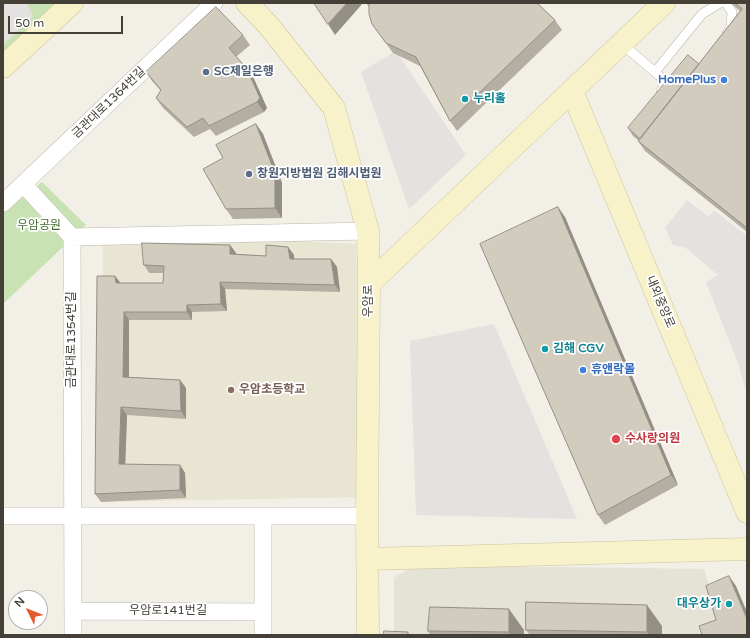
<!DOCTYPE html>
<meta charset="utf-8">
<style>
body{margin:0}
#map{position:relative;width:750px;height:638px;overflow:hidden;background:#f2efe7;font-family:"Varela Round",sans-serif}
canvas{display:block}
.frame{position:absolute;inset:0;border:4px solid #444037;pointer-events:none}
.north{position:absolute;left:8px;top:590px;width:40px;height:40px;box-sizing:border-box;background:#fff;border:1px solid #b4b3af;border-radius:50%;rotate:313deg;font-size:11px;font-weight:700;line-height:16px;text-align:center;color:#444037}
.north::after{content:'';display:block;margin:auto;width:14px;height:18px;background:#e25a2e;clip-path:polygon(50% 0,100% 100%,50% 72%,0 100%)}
.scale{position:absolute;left:8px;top:16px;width:115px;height:18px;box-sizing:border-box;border:2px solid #444037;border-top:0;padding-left:5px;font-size:12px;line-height:14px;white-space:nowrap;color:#444037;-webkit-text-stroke:3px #fff;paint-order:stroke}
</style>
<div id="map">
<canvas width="750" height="638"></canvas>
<div class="frame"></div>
<div class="north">N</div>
<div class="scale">50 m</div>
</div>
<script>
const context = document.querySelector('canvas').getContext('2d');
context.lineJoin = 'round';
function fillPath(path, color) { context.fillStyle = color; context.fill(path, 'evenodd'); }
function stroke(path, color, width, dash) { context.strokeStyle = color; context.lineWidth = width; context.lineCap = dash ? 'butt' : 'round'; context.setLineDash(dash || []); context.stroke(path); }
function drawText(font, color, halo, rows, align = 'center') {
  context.font = font + ' "Varela Round","Noto Sans KR",sans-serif'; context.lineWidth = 3.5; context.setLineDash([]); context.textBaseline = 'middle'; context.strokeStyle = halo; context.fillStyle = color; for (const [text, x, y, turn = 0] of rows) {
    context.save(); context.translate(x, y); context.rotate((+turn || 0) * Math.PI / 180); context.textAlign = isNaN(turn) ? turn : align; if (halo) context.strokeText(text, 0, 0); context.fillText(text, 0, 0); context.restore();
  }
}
const residential = new Path2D(`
 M415,565L704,569L723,630L709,635H394V578Z`);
const education = new Path2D(`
 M103,231L356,244L364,497L101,502Z`);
const green = new Path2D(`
 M3,3H55L3,52Z
 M42,182L86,225L3,304V213Z`);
const parking = new Path2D(`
 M3,3H27L33,16L3,45Z
 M396,51L466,155L409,209L361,72Z
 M687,200L709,217L714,210L747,236V389L745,388L738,363L706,282L718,275L686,248L673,245L665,228Z
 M494,324L577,519L416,515L410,341Z`);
const lane = new Path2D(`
 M726,3L732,12L731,28L727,33
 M622,44L655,72L702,14L720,3
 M655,72L667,83L661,91`);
const street = new Path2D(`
 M23,184L72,237L73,635
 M3,203L214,3
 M72,237L368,231
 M3,516H367
 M73,611L263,612
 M263,635V516`);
const secondary = new Path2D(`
 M247,3L269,26L334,108L368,231L369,284L367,516L368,635
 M3,67L72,3
 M572,91L747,512
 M369,284L664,3
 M368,559L747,549`);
const wall = new Path2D(`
 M366,3H537L555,20L562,30L457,131L450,121L420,66L393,53L372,24L369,7Z
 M730,3H747V232L645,151L638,141H639L633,136L628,128L699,64L740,11Z
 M243,35L250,45L236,57L247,69L254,79L267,108L264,112L216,136L210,129L194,137L163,108L156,98L161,91L153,82L146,72Z
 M256,124L263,134L282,183V218L233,219L226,209L223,158Z
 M565,217L678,485L605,525L598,515Z
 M230,245L236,253V254L266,256L288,247L294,255V259H331L337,267L340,292L225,289L227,311L192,312V320H129V377L180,380L186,388V419L127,415L125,464L180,465L185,473L186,498L101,502L95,494L115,276L121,283H163L164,273H149L144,265Z
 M662,626V635H530L526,630Z
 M524,630V635H430L428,631Z`);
const shadedWall = new Path2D(`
 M347,3H363L335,35L328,24Z
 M247,69L254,79L267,108L264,112L257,102Z
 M256,124L263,134L282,183V218L275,208Z
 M558,207L565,217L678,485L671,475Z
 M230,245L236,253V262L230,254Z
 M288,247L294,255L295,267L290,259Z
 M331,259L337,267L340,292L335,285Z
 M115,276L121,284L116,283Z
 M220,282L225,289L227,311L221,304Z
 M187,305L192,312V320L187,312Z
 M124,312L129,320V384L123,377Z
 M180,380L186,388V419L181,411Z
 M121,407L127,415L125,472L119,464Z
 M180,465L185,473L186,498L180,490Z
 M729,576L736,586L747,612V619Z
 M647,605L662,626V635H650L647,632Z
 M509,609L524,630V635H510L509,632Z`);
const building = new Path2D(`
 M314,3H347L328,24Z
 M368,3H537L555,20L450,121L416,57L386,43L372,24L369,14V4Z
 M735,3H747V228L638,141L742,9Z
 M216,7L243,35L229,48L247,69L260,98L257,102L209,126L203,118L187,127L156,98L161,90L146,72Z
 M688,55L699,64L640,139L628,128Z
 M256,124L275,173V208L226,209L203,169L223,158L216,145Z
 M558,207L671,475L598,515L480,244Z
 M142,243L230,245V254L266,256V245L288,247L290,259H331L335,285L220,282L221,304L187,305V312H124L123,377L180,380L181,411L121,407L119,464L180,465V490L95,494L97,276H115L116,283H163L164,266L144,265Z
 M729,576L747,619V635H702L699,626L716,620L706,586Z
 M526,602L647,605V632L526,630Z
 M430,607L509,609V632L428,631Z
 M384,631L408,632V635H384Z`);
const markers = [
 [206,72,4,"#5c6f8a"],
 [724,80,4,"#3f7fe0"],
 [465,99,4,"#0f9aa8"],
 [249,174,4,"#5c6f8a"],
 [545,349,4,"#0f9aa8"],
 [583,370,4,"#3f7fe0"],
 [231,390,4,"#8d6e63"],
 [616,439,5,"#e0444e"],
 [729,604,4,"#0f9aa8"]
];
const serviceNames = [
 ["SC제일은행",214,72],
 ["창원지방법원 김해시법원",257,174]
];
const shopNames = [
 ["HomePlus",716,80],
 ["휴앤락몰",591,370,"left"]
];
const cultureNames = [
 ["누리홀",473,99],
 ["김해 CGV",553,349],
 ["대우상가",721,604,"right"]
];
const streetNames = [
 ["금관대로1364번길",109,103,-44],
 ["우암로",369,301,-90],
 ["내외중앙로",660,302,67],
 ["금관대로1354번길",72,340,-90],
 ["우암로141번길",168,611]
];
const parkNames = [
 ["우암공원",39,226]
];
const educationNames = [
 ["우암초등학교",239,390]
];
const healthNames = [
 ["수사랑의원",625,439]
];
fillPath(residential, '#e5e2d6');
fillPath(education, '#e9e5d3');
fillPath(green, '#c9e2b4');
fillPath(parking, '#e3e2df');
stroke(lane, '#bcb8ab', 10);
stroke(street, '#bcb8ab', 18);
stroke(secondary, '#ccc49c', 23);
stroke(lane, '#fff', 9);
stroke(street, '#fff', 17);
stroke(secondary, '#f8f2cb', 22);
fillPath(wall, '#b5afa3');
fillPath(shadedWall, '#938f85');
fillPath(building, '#d2ccbe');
stroke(building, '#938f85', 1);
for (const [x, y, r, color] of markers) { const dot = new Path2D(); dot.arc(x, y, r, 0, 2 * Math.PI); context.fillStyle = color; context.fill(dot); stroke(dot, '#fff', 1.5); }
drawText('bold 12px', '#4e5e75', '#fff', serviceNames, 'left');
drawText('bold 12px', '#366cbe', '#fff', shopNames, 'right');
drawText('bold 12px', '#0d838f', '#fff', cultureNames, 'left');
drawText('12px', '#444037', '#fff', streetNames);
drawText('12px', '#436f31', '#fff', parkNames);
drawText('bold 12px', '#785e54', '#fff', educationNames, 'left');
drawText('bold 12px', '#be3a42', '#fff', healthNames, 'left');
</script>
